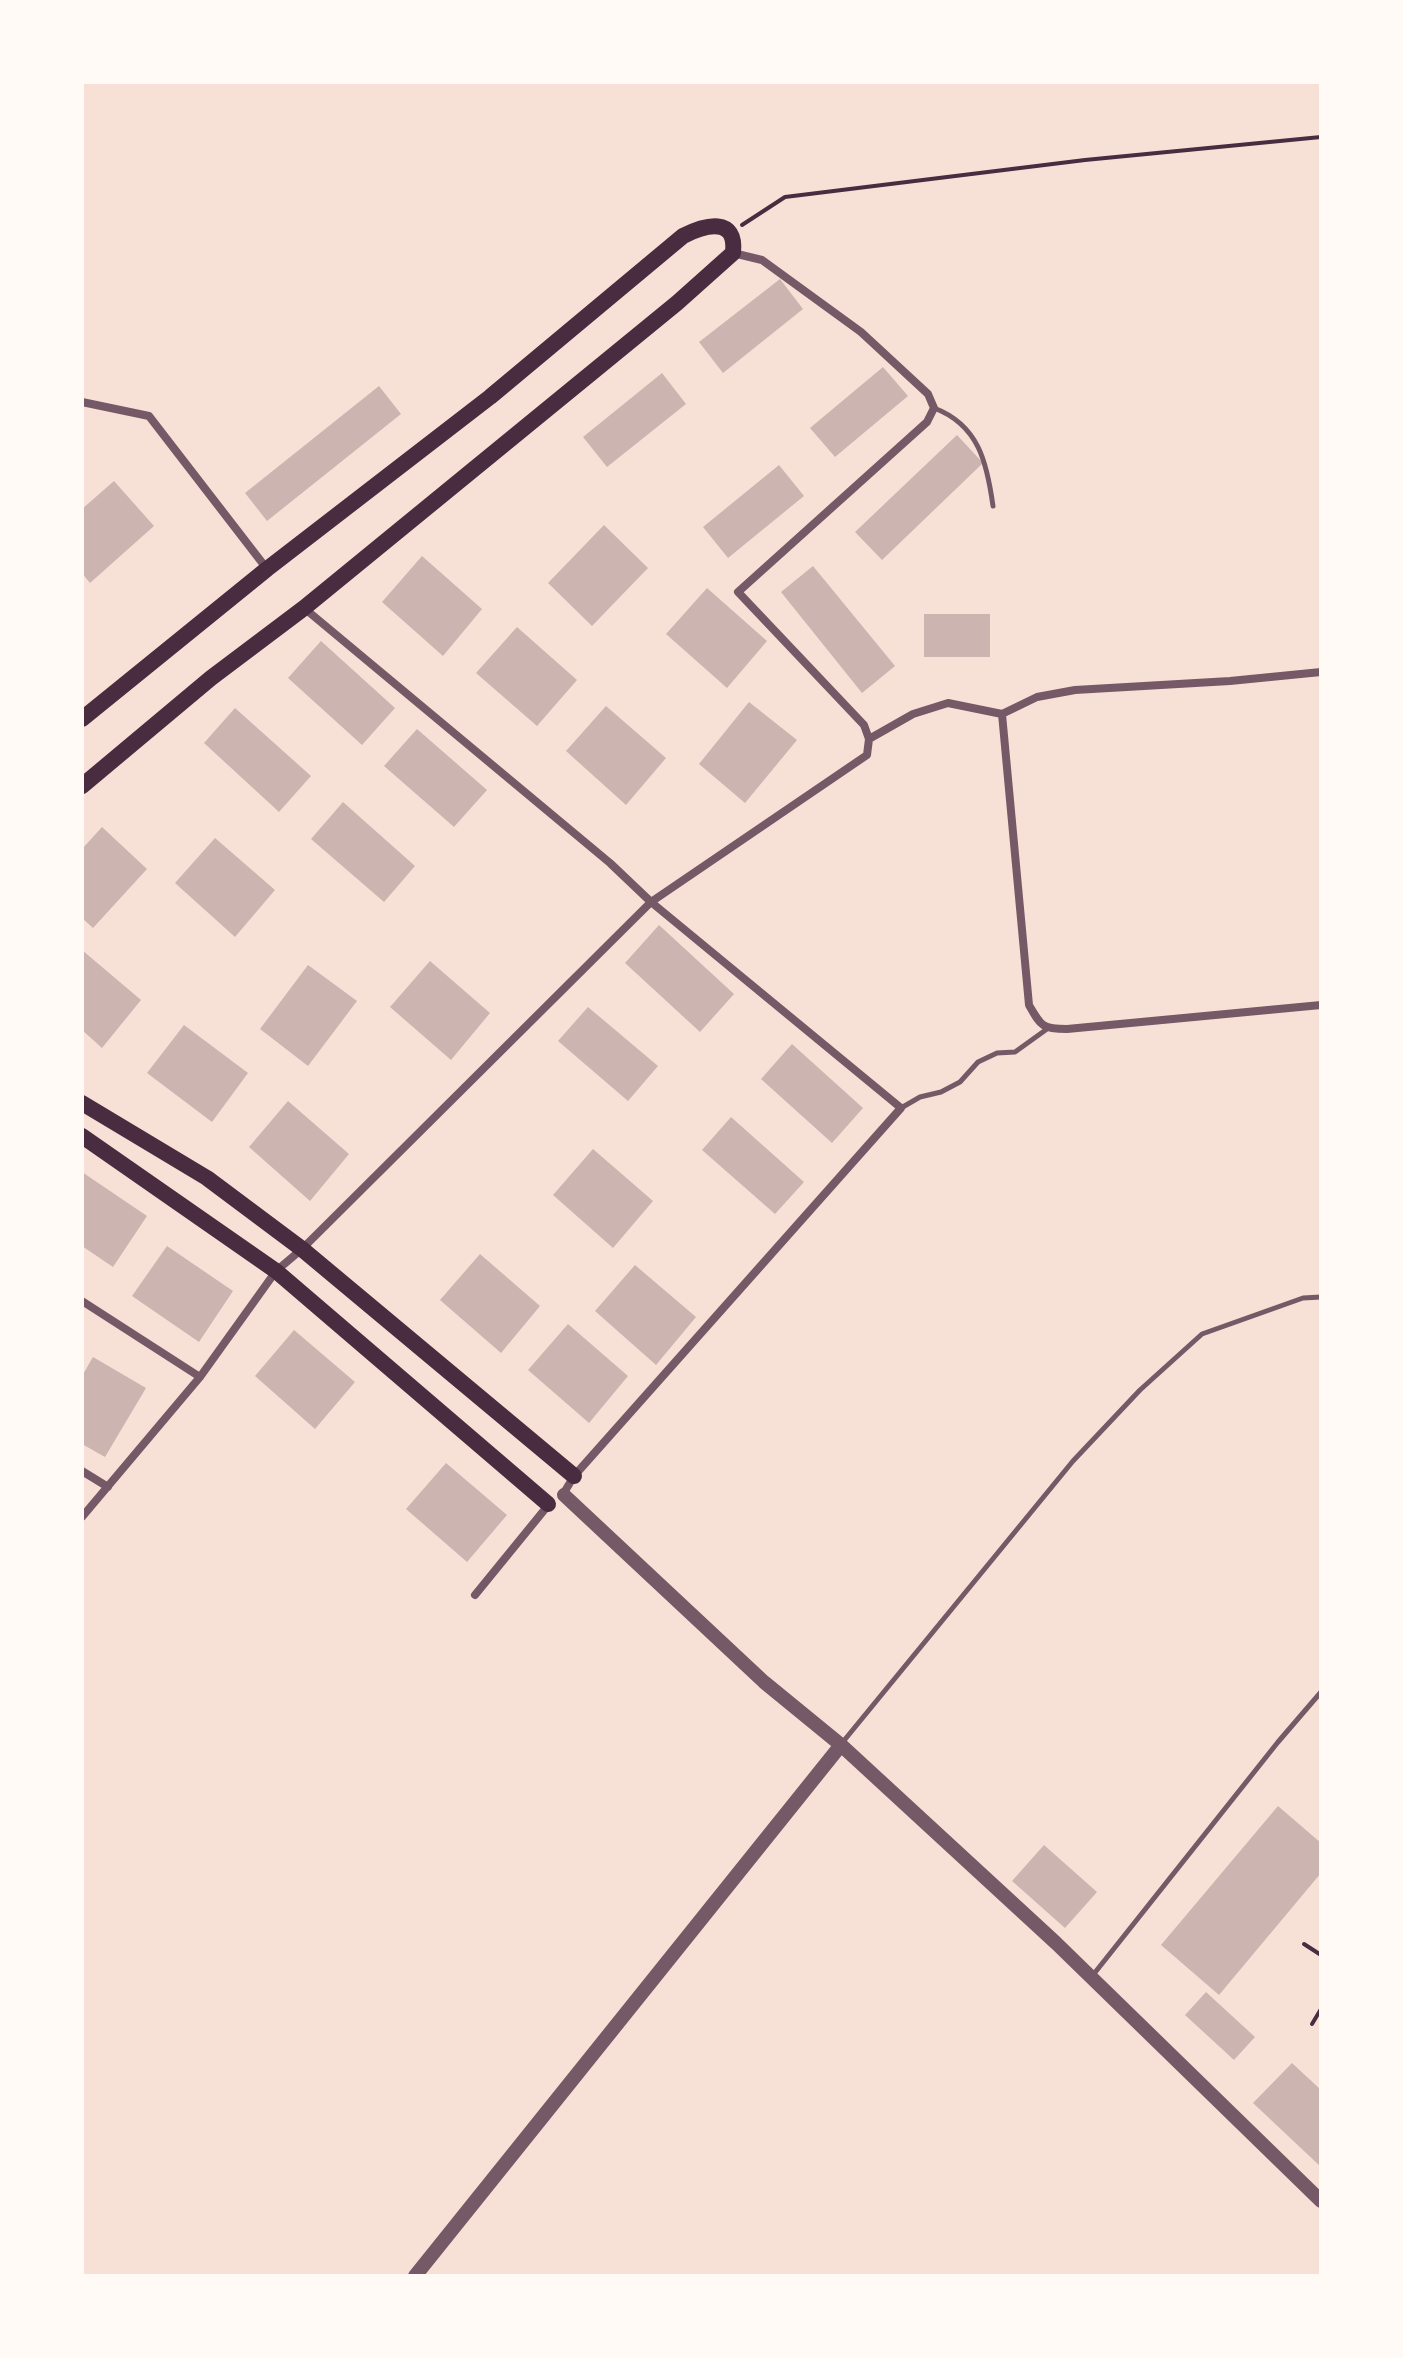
<!DOCTYPE html>
<style>
body{margin:0}
#map{position:relative;width:1403px;height:2358px;overflow:hidden;background:#f7e1d7;font-family:"Alegreya Sans",sans-serif}
canvas{display:block}
.frame{position:absolute;inset:0;border:84px solid #fffaf5;pointer-events:none}
</style>
<div id="map">
<canvas width="1403" height="2358"></canvas>
<div class="frame"></div>
</div>
<script>
const context = document.querySelector('canvas').getContext('2d');
context.lineJoin = 'round';
function fillPath(path, color) { context.fillStyle = color; context.fill(path, 'evenodd'); }
function stroke(path, color, width, dash) { context.strokeStyle = color; context.lineWidth = width; context.lineCap = dash ? 'butt' : 'round'; context.setLineDash(dash || []); context.stroke(path); }
const building = new Path2D(`
 M780,279L803,309L723,373L699,342Z
 M883,367L908,396L835,457L810,428Z
 M662,373L686,404L607,467L583,437Z
 M379,386L401,414L267,521L245,493Z
 M957,435L983,463L882,560L855,532Z
 M779,465L804,496L728,558L703,527Z
 M114,481L154,526L90,583L82,573V509Z
 M604,525L648,568L592,626L548,583Z
 M422,556L482,609L443,656L382,602Z
 M813,566L895,666L862,693L781,592Z
 M707,588L767,641L727,688L666,634Z
 M924,614H990V657H924Z
 M517,627L577,680L537,726L476,673Z
 M321,641L395,708L362,745L288,678Z
 M749,702L797,740L745,803L699,764Z
 M606,706L666,758L626,805L566,751Z
 M235,708L311,776L279,812L204,743Z
 M417,729L487,790L454,827L384,766Z
 M343,802L415,866L384,902L311,839Z
 M102,827L147,869L93,928L82,918V849Z
 M215,838L275,890L235,937L175,883Z
 M659,925L734,994L700,1032L625,963Z
 M82,950L141,1000L102,1048L82,1030Z
 M430,961L490,1013L451,1060L390,1007Z
 M308,965L357,1001L308,1066L260,1029Z
 M588,1007L658,1066L628,1101L558,1041Z
 M184,1025L248,1073L212,1122L147,1073Z
 M792,1044L863,1108L832,1143L761,1079Z
 M288,1101L349,1154L310,1201L249,1147Z
 M731,1117L804,1182L775,1214L702,1150Z
 M593,1149L653,1201L613,1248L553,1195Z
 M82,1172L147,1216L113,1267L82,1246Z
 M167,1246L233,1291L199,1342L132,1296Z
 M480,1254L540,1306L501,1353L440,1300Z
 M635,1265L696,1317L656,1365L595,1311Z
 M568,1324L628,1376L589,1423L528,1370Z
 M294,1330L355,1382L315,1429L255,1376Z
 M93,1357L146,1388L105,1457L82,1444V1376Z
 M446,1463L507,1515L467,1562L406,1509Z
 M1278,1806L1321,1843V1873L1219,1995L1161,1945Z
 M1044,1845L1097,1892L1065,1928L1012,1881Z
 M1206,1992L1255,2037L1234,2060L1185,2015Z
 M1292,2063L1321,2090V2167L1253,2103Z`);
const path = new Path2D(`
 M742,225L785,197L1085,160L1321,137
 M1304,1944L1321,1955
 M1312,2024L1321,2009`);
const service = new Path2D(`
 M934,408C979,425 987,463 993,506
 M901,1108L920,1097L941,1092L960,1082L978,1062L997,1053L1015,1052L1047,1029
 M842,1743L1073,1461L1140,1390L1202,1334L1303,1298L1321,1297
 M1093,1975L1278,1742L1321,1692`);
const minor = new Path2D(`
 M82,402L149,416L267,569
 M304,608L610,863L651,902L901,1108L574,1476L562,1496
 M1002,714L1029,1005C1041,1026 1042,1029 1067,1029L1321,1005
 M869,739L913,714L948,703L1002,714L1037,697L1075,690L1230,681L1321,672
 M82,1301L200,1377
 M82,1471L108,1487
 M82,1517L200,1377L276,1271L302,1249L651,902L867,755L869,739L864,725L738,592L927,422L934,408L928,394L861,332L762,260L733,253
 M475,1595L550,1503`);
const tertiary = new Path2D(`
 M564,1495L764,1682L841,1745L1056,1943L1321,2201
 M415,2276L841,1745`);
const secondary = new Path2D(`
 M82,719L267,569L490,397L683,236C705,225 737,216 733,253L677,303L304,608L211,678L82,786
 M82,1103L207,1178L302,1249L574,1476
 M82,1136L276,1271L548,1504`);
fillPath(building, '#ccb4b1');
stroke(path, '#4a2c40', 4);
stroke(service, '#755966', 5);
stroke(minor, '#755966', 8);
stroke(tertiary, '#755966', 14);
stroke(secondary, '#4a2c40', 16);
</script>
